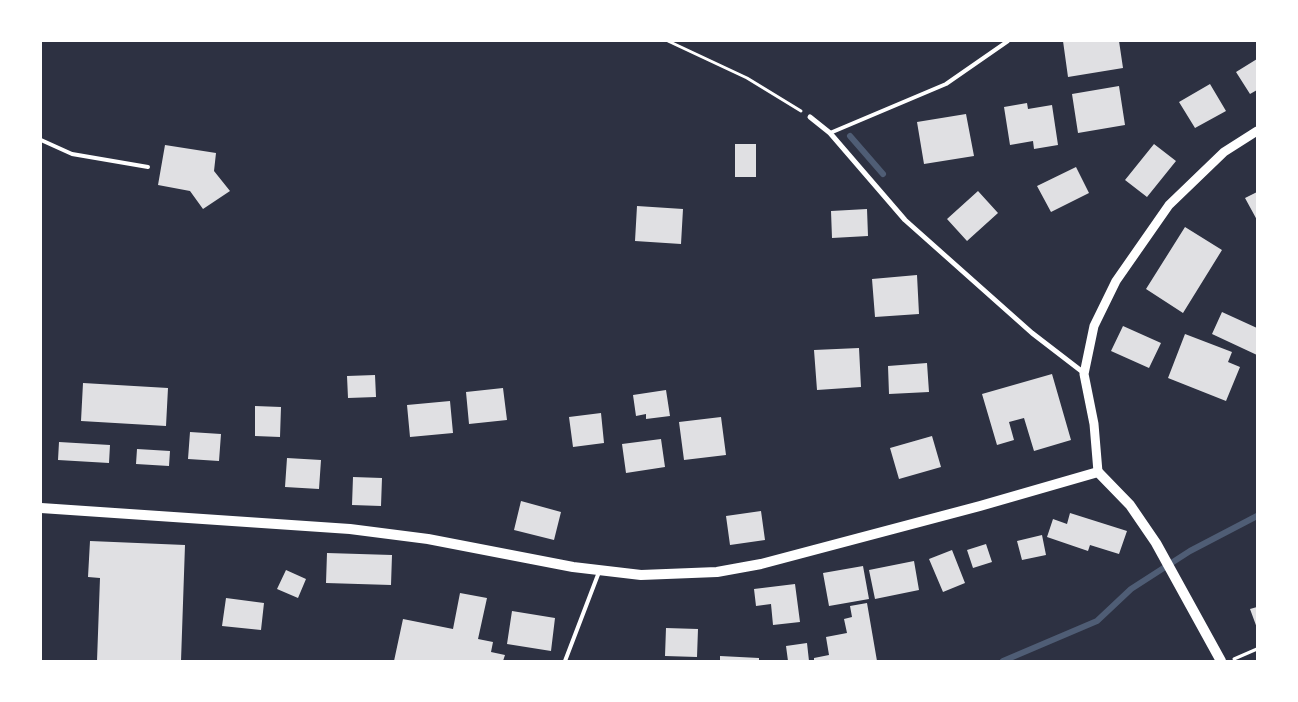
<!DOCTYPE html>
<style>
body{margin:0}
#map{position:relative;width:1298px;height:702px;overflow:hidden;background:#2d3142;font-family:"Space Grotesk",sans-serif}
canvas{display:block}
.frame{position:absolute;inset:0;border:42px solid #fff;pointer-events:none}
</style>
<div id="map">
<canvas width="1298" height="702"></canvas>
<div class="frame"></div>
</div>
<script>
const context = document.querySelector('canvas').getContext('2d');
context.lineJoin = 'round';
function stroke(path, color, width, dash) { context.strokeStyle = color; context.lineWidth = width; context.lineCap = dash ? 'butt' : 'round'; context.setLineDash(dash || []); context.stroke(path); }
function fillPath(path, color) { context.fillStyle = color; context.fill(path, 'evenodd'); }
const stream = new Path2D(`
 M850,136L883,174
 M1003,661L1097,621L1131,589L1190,551L1257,516`);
const building = new Path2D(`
 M1063,41H1119L1123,68L1068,77Z
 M1257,59V90L1250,94L1236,72Z
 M1210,84L1226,111L1195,128L1179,102Z
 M1119,86L1125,125L1078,133L1072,94Z
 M1027,103L1028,109L1052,105L1058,145L1034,149L1033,141L1010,145L1004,107Z
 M966,114L974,156L924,164L917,122Z
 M735,144H756V177H735Z
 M1154,144L1176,161L1147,197L1125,180Z
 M165,145L216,153L214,171L230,191L203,209L190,191L158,185Z
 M1076,167L1089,193L1051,212L1037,186Z
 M978,191L998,213L967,241L947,219Z
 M1257,192V220L1245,198Z
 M637,206L683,209L681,244L635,241Z
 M867,209L868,236L832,238L831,211Z
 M1185,227L1222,250L1183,313L1146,289Z
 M917,275L919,314L875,317L872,279Z
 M1222,312L1257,328V355L1212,334Z
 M1123,326L1161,343L1149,368L1111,351Z
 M1185,334L1232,352L1228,362L1240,367L1226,401L1168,378Z
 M859,348L861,387L817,390L814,350Z
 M927,363L929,392L889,394L888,366Z
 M1052,374L1071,440L1034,451L1024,418L1009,422L1014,440L997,445L982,394Z
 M375,375L376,397L348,398L347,376Z
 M83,383L168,388L166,426L81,421Z
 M503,388L507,420L469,424L466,392Z
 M666,390L670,416L646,419V414L636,416L633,395Z
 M450,401L453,433L410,437L407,405Z
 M255,406L281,407L280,437L255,436Z
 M601,413L604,443L573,447L569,417Z
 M721,417L726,455L684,460L679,422Z
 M190,432L221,434L219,461L188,459Z
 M932,436L941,467L899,479L890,448Z
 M661,439L665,467L626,473L622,444Z
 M59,442L110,445L109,463L58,460Z
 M137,449L170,451L169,466L136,464Z
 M287,458L321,460L319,489L285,487Z
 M353,477L382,478L381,506L352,505Z
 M521,501L561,512L554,540L514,530Z
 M761,511L765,540L730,545L726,516Z
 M1070,513L1127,531L1119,554L1090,545L1088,551L1047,537L1053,519L1067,524Z
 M1042,535L1046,555L1022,560L1017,541Z
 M90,541L185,545L181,661H97L100,578L88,577Z
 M986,544L992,562L973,568L967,550Z
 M952,550L965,583L943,592L929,559Z
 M327,553L392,555L391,585L326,583Z
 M914,561L919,590L875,599L869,570Z
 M863,566L869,599L829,606L823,573Z
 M286,570L306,579L298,598L277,589Z
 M795,584L800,622L773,625L771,604L756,606L754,589Z
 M460,593L487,598L478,639L493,642L491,652L505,655L503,661H394L403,619L453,629Z
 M226,598L264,603L261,630L222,626Z
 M867,603L877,661H814V658L829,655L826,637L847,633L844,619L852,617L850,606Z
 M1257,607V628L1250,609Z
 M512,611L555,618L551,651L507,644Z
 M666,628L698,629L697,657L665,656Z
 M807,643L809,661H788L786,646Z
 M720,656L759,658V661H720Z`);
const path = new Path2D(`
 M668,41L747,78L801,111
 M1234,659L1257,649`);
const service = new Path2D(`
 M830,133L946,84L1008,41
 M41,140L72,154L148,167
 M565,661L599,572`);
const minor = new Path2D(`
 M810,117L830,133L905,220L1032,333L1084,373`);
const tertiary = new Path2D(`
 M1098,472L1094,424L1084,374L1094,326L1116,281L1169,205L1224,152L1257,131`);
const secondary = new Path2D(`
 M41,508L350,529L428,539L573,567L641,575L717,572L761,564L980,506L1098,472L1130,505L1156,543L1221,661`);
stroke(stream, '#4f5d75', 6);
fillPath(building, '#e0e0e3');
stroke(path, '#fff', 3);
stroke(service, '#fff', 4);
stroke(minor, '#fff', 5);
stroke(tertiary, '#fff', 9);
stroke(secondary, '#fff', 10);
</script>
